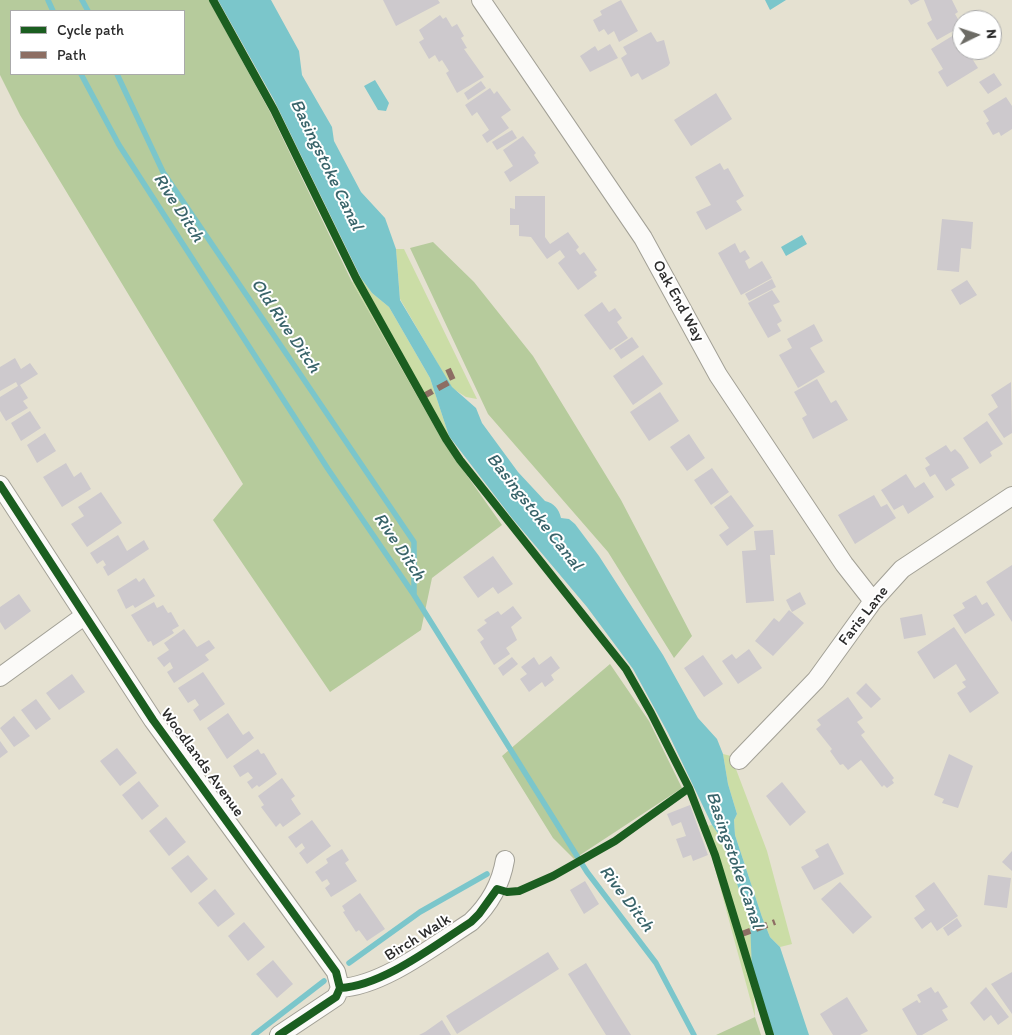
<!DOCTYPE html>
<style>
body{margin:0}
#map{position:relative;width:1012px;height:1035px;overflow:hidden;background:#e5e1d1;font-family:Itim,sans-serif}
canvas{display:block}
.legend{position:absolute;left:10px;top:10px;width:175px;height:65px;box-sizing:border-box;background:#fff;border:1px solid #aaa;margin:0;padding:6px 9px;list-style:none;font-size:15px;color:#2b2b2b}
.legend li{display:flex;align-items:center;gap:10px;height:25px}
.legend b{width:25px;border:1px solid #aaa}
.north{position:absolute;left:952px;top:10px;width:50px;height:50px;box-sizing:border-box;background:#fff;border:1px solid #aaa;border-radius:50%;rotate:86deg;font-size:14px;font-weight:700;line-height:20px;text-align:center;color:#2b2b2b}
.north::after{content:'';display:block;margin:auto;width:18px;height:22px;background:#6c6b65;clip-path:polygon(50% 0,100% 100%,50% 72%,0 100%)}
</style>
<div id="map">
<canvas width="1012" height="1035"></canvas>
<ul class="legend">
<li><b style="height:6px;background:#1b5e20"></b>Cycle path</li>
<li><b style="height:6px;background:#8d6e63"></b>Path</li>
</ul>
<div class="north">N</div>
</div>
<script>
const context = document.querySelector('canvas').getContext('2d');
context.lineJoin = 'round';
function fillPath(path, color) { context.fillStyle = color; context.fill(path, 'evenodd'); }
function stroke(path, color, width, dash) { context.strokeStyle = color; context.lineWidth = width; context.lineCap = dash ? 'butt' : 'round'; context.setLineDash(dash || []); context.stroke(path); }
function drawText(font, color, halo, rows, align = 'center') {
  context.font = font + ' Itim,sans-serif'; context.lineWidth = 4; context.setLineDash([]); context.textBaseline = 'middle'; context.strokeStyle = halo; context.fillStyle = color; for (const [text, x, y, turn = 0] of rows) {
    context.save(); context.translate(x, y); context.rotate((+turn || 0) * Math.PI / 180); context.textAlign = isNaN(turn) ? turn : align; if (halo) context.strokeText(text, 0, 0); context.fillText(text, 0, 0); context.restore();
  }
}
const green = new Path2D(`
 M396,249H404L477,399L466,397L452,388L400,299Z
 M361,278L372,293L389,307L430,378L449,436L444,443L352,282Z
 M723,754L731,756L767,851L792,944L780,947L770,937L762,917L735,835L734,820L737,814L728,784Z
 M712,825L721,838L750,921L755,1017L712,857L700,827Z`);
const forest = new Path2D(`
 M0,0H209L270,112L352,282L444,443L502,525L432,578L421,630L330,692L213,520L243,484L20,115L0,75ZM184,11V74H11V11Z
 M433,242L474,282L533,356L621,500L692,636L674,658L608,552L488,414L410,248Z
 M610,664L649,721L682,788L574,859L553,838L502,756Z
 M755,1017L761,1035H716Z`);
const water = new Path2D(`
 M218,0H271L299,51L302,75L332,127L334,141L361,192L385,218L396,249L400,300L452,387L476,408L482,423L518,472L545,501C554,503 559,509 561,518L569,519L575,524L599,556L663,655L698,718L717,739L723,754L728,784L737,814L734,820L735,835L762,917L770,937L780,947L809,1035H774L752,971L750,921L721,838L712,825L668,733L633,669L587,607L512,518L449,436L430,378L389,307L372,293L361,278L274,100Z
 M765,0H786L770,10Z
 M375,80L389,103L386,111L378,110L364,86Z
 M802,235L807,244L786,256L781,247Z`);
const stream = new Path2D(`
 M48,0L53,11
 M82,0L88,11
 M81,74L119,145L328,469L414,595L587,872L656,963L694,1035
 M117,74L163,172L414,542V594
 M349,963L420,912L487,874
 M254,1035L324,981`);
const building = new Path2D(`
 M383,0H438L440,3L396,26Z
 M621,0L638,31L619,42L614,31L608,35L604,29L599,32L593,20L602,15L600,11Z
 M908,0H920L911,5Z
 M924,0H952L958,12L955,14L962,26L937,40L927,23L932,20Z
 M440,15L443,19L446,17L452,27L457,24L464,36L461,38L467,48L464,49L484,77L457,93L446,73L449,71L442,60L439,62L435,55L429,59L419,42L424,39L419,30Z
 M962,30V50H971L968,52L978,68L947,87L938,72L943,69L931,49Z
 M651,32L657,42L664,40L670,63L668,66L642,80L638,73L631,77L621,58L627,54L623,47Z
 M610,44L618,58L590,72L580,56L595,46L598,51Z
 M994,73L1002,85L988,94L979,82Z
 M481,81L486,88L468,100L464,93Z
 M490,88L494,94L497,91L511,110L501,117L509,128L487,143L482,135L489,130L477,112L472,116L465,105Z
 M716,93L732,119L691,146L674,120Z
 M1006,97L1012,106V129L1001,136L999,132L993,135L986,123L989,121L983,111Z
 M512,130L517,138L497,150L492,142Z
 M523,136L536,153L534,155L539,163L510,182L504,172L513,166L503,150Z
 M720,163L724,170L728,168L744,196L736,201L742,210L706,230L696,212L711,205L695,177Z
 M515,196H545V237L550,244L568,232L579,247L576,250L580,255L584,252L597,270L594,272L597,276L578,290L558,263L565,257L560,250L547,259L531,237L519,236V225H510V208L515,209Z
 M942,219L973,222L971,249L961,248L959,272L937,270Z
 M735,243L740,253L745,250L750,258L745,261L749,269L762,261L772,278L741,295L718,253Z
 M772,279L776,287L749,301L745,294Z
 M967,280L977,295L960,305L951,290Z
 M772,290L780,302L773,305L782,321L777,324L781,331L768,338L748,303Z
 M602,302L609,312L615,308L622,318L617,322L628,338L610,350L584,315Z
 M814,324L823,341L810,348L825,372L798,388L779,355L792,348L787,339Z
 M632,337L639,347L621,359L614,349Z
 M643,355L663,384L633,405L613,376Z
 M15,358L21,369L30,363L38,374L20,385L28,398L23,401L28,408L6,421L0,411V397L18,386L16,382L0,391V367Z
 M817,379L831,403L836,400L848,420L813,439L802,418L807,415L794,392Z
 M1011,382L1012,433L1004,438L988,414L998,407L991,395Z
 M660,392L679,421L649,441L630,412Z
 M30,411L41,428L21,441L11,423Z
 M987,421L1003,444L990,452L992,456L980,464L963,438Z
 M45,433L56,451L37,463L27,445Z
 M689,434L705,458L687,471L670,447Z
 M946,445L951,452L955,449L961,455L969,468L951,479L955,485L946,491L935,474L930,477L925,468L930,465L925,458Z
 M66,463L74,477L81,472L91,489L62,507L43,477Z
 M712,468L729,492L711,505L694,480Z
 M906,474L915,488L924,482L934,497L908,514L903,505L894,510L881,490Z
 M101,492L122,523L87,547L71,524L84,516L78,507Z
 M731,495L754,526L727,546L719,535L729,528L714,507Z
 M874,495L881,507L887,504L896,518L855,544L838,515Z
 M773,530L775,555H770L774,601L746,603L742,551L756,550L754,531Z
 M118,535L127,551L144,540L149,549L108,576L103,567L106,565L103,560L97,564L90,553Z
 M493,556L513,584L498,594L493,587L478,598L463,577Z
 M1012,565V622L986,582Z
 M136,578L139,582L144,578L155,596L135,608L133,605L126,609L117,590Z
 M800,592L806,604L792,612L786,600Z
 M19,594L31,611L5,630L0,622V607Z
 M976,595L982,605L987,602L995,615L965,634L953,615L965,608L962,603Z
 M154,602L157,608L163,605L168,613L171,612L179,626L172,630L174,633L153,646L151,641L148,642L131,615Z
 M513,606L522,618L511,627L517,640L506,648L510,654L494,665L480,642L484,639L477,630L487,623L484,620L498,611L501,615Z
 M789,610L804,623L773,656L755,641L774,618L779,622Z
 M922,614L926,635L904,639L900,618Z
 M954,627L999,693L970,713L957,693L966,687L962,682L966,680L956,664L934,679L917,652Z
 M184,629L197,647L209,640L215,648L205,655L209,660L174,683L167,672L173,668L170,662L164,667L157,658L169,650L164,643Z
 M749,649L762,668L738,684L722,661L732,654L736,659Z
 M703,655L723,684L704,697L684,668Z
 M551,656L560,668L551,675L554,680L545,687L542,682L529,692L520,679L527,674L521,667L534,657L539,665Z
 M512,657L518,664L503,676L498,668Z
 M203,672L225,704L200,721L193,710L199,705L195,699L188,703L178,688Z
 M72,674L85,692L59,710L46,693Z
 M866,683L881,699L871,708L856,693Z
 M848,697L863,718L857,722L865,732L861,735L894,778L892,780L894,783L887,788L884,785L882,787L861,760L848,770L843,764L840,765L830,751L832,749L816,729L821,725L817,720Z
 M36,699L51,719L36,730L21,710Z
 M228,713L243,735L249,731L254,738L227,759L207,728Z
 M14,716L30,736L14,747L0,728Z
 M0,741L8,752L0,758Z
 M117,748L137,773L120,786L100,761Z
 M258,749L261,754L264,753L277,774L259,787L257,785L252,789L247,782L253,778L248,772L240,777L233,766Z
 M949,754L973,766L958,808L942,803L944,799L934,795Z
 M282,778L295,796L291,799L301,814L283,827L280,823L276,827L261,807L264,805L258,796Z
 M139,781L159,806L142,820L122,795Z
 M782,782L806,812L790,826L766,796Z
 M690,805L708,855L693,861L691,855L683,858L676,839L686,836L681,822L672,826L667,814Z
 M166,817L186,842L169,856L149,831Z
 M312,820L331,846L307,864L299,853L305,848L303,845L302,843L296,848L288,837Z
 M828,843L844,874L814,890L801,867L819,857L815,850Z
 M342,849L349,860L345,863L357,881L331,897L325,888L330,884L327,879L322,882L315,872L328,863L326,859Z
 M1012,851V871L1002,862Z
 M188,855L208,879L191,893L171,868Z
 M988,875L1011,878L1007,908L984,905Z
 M585,881L599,904L584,914L570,890Z
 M840,882L872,917L853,934L821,899Z
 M934,882L958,916L937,931L931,922L922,929L914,918L925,910L915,896Z
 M215,889L235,914L218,927L198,903Z
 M360,893L385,929L367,941L359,930L356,932L343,912L345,911L342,906Z
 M957,918L962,926L948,936L943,928Z
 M244,922L265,947L248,961L228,936Z
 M548,952L559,969L457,1034L446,1016Z
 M273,960L293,984L277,998L256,974Z
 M586,963L631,1035H606L568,974Z
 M1012,972V1014L991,984Z
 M931,987L935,993L938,991L948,1007L942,1010L948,1020L922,1035H917L902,1009L917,1000L919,1003L921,1002L917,995Z
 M986,987L1009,1017L998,1025L991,1015L984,1021L970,1003Z
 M847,997L868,1031L860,1035H833L820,1014Z
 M442,1020L451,1035H419L425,1032Z`);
const minor = new Path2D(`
 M481,0L643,238L718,375L844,564L873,601
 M0,485L153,720L336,972L340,988L336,997L279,1035
 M0,677L84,616
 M739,760L816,680L873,601L902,569L1012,496
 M340,988C383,986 435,945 471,922C489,905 501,884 505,860`);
const quiet = new Path2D(`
 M422,397L453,380L448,369
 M739,935L775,922`);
const cycleway = new Path2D(`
 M213,0L274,110L356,278L446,439L460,460L626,669L651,713L689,788L715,855L770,1035
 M0,485L153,720L336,972L340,988L336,997L279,1035
 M340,988C383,986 435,945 471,922L479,914L497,889L507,892L519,891L553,876L615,841L689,788`);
const streetNames = [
 ["Oak End Way",678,301,61],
 ["Faris Lane",864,616,-52],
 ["Woodlands Avenue",202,763,54],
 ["Birch Walk",418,938,-32]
];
const waterNames = [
 ["Basingstoke Canal",326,165,64],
 ["Rive Ditch",178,208,57],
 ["Old Rive Ditch",285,326,56],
 ["Basingstoke Canal",534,512,52],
 ["Rive Ditch",399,547,56],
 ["Basingstoke Canal",734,860,71],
 ["Rive Ditch",626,899,53]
];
fillPath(green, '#cbdda6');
fillPath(forest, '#b6cb9c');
fillPath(water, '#7bc6cb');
stroke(stream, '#7bc6cb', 5.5);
fillPath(building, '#cdc9cd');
stroke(minor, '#a2a096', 20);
stroke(minor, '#fbfaf8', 18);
stroke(quiet, '#8d6e63', 6, [12, 6]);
stroke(cycleway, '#1b5e20', 8);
drawText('16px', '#2b2b2b', '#fff', streetNames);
drawText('italic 18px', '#39646a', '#fff', waterNames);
</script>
